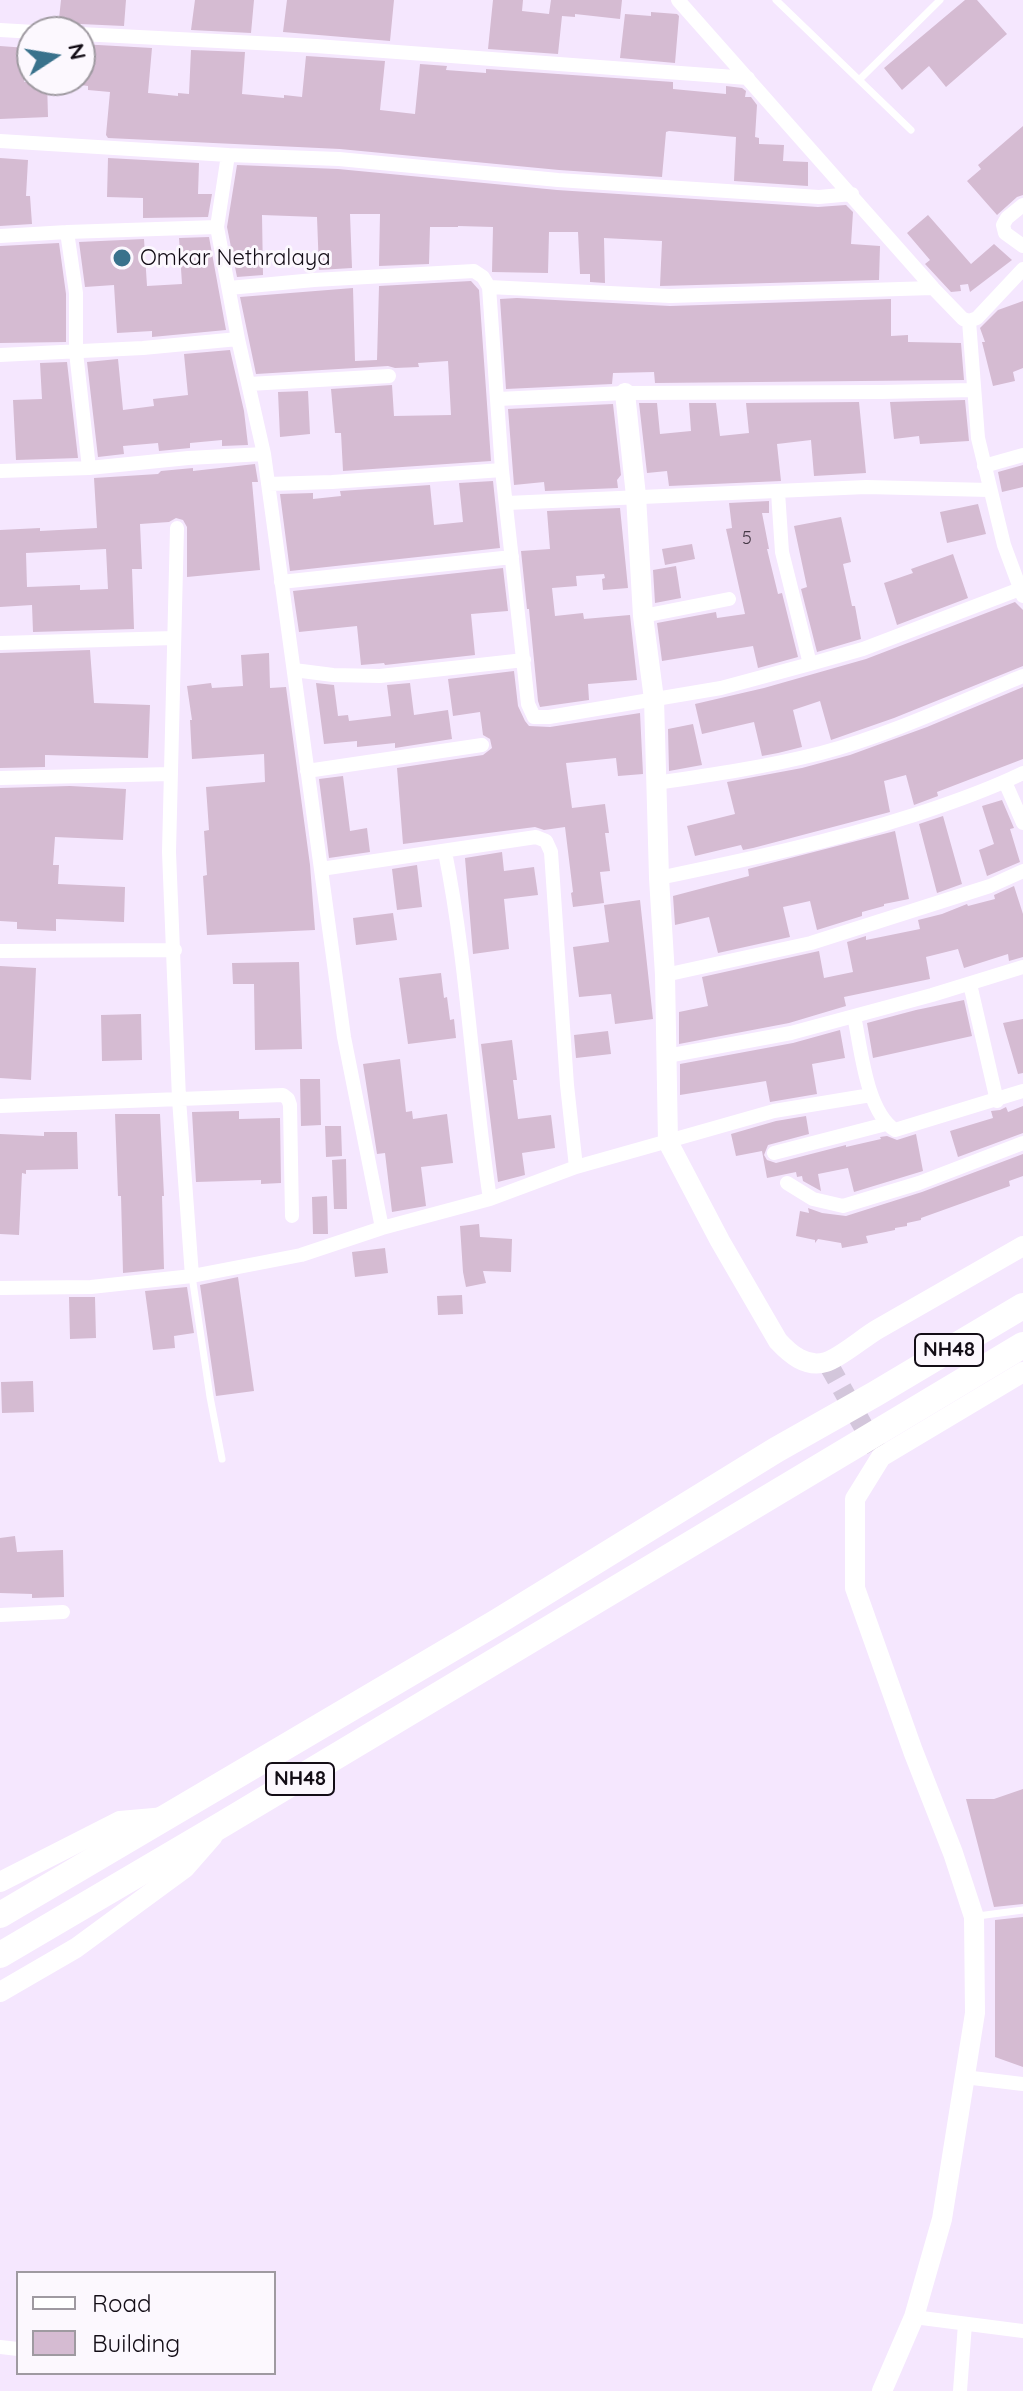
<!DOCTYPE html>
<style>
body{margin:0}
#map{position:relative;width:1023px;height:2391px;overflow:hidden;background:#f5e7fe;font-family:Quicksand,sans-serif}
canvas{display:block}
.legend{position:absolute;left:16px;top:2271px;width:260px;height:104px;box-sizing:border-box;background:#fcf8fe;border:2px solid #9f9aa1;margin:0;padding:10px 14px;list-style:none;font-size:24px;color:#130d16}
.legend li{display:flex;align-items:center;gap:16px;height:40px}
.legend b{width:40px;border:2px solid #9f9aa1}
.north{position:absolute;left:16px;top:16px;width:80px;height:80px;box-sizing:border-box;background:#fcf8fe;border:2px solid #9f9aa1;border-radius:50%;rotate:78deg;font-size:22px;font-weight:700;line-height:32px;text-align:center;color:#130d16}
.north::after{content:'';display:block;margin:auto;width:28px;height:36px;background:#39728c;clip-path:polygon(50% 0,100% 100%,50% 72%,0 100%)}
</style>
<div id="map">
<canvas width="1023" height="2391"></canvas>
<ul class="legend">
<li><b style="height:10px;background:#fff"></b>Road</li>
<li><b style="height:22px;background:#d5bbd2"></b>Building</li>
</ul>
<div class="north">N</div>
</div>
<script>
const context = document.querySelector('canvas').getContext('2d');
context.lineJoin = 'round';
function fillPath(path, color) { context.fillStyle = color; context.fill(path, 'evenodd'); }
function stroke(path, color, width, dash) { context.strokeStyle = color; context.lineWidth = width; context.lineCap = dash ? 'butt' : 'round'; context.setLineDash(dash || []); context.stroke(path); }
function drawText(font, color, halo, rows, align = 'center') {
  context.font = font + ' Quicksand,sans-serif'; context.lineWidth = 6; context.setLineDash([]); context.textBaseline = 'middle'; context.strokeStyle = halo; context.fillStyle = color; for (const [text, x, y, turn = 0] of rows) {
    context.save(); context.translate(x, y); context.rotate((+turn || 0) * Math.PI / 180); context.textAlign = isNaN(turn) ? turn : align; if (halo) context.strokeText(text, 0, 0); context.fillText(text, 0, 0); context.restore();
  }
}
const building = new Path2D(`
 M61,0H126L124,26L80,24L71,29L58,28Z
 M195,0H254L251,33L191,30Z
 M287,0H394L390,41L283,32Z
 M493,0H523L522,11L549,14L551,0H622L620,19L575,14V17L562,16L558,54L488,49Z
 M965,0H977L1007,34L946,87L929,66L902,90L884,68Z
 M651,12L677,14L679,16L675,63L620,58L625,14L651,16Z
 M80,44L152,48L148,93L178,96V93L189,94L191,50L245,52L242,94L284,98V95L302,97L306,56L385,61L380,110L415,114L420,64L447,66L446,70L486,73V69L673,82V89L726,94V86L742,88L746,91L745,97H751L757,105L755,137L759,138V144L784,145L783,161L808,162V186L734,181L736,137L669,131L666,132L662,177L559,170L340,149L108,138L106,135L110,92L88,90V86L80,85Z
 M0,46L27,48L24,82L47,81L48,117L0,119Z
 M1023,126V195L1017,197L997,215L967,181L981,169L978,165Z
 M0,158L28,160L26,196H30L32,224L0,226Z
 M108,158L199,163L198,194H212L208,217L143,218V198L107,197Z
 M237,165L338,169L557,190L818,207L846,205L853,212L851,244L880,246L879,280L660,286L662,241L604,238L605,283L590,282V274H580L578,232H549L548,273L492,272L493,227L458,226V227H430L429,264L379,266L380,214H350L352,268L319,270L317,217L262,215L263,275L237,277L227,227Z
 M928,215L971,264L994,244L1012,260L970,292L968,284L960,285L961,291L951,292L925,264L930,260L907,233Z
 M209,237L226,330L152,337V331L117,333L114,285L85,287L79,242L144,239L147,286L182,284L179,238Z
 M59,243L66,294V342L0,343V246Z
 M471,281L479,290L491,461L343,471L341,433H335L331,389L392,385L394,416L451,415L448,361L418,363L419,367L395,368L388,366L256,374L240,297L353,288L355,361L377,360L379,286Z
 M517,298L670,306L891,299V336L908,335V342L961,343L964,380L655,383L654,372L613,373L612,384L506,389L500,299Z
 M1023,301V368L1013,372L1015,381L993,386L982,342H985L980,328L998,310Z
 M230,350L244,411L248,445L222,446V440L190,443V448L159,451L158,443L123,446L124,454L98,457L87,362L118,359L123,410L154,406L153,399L188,395L184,354Z
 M67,362L78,458L16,460L13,400L42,399L40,363Z
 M308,391L310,434L280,437L278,392Z
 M965,400L969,441L920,444L919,436L894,439L890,402Z
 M859,402L866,473L814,476L811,440L777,444L781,481L669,486L667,471L647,473L639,403H657L660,434L691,431L689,403H716L720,436L749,433L746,403Z
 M613,404L621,475L617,480L618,488L545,491L544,482L514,485L508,409Z
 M255,464L258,482H252L260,570L187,577V527L183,520L176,518L169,522L140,524L142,569H132L134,629L33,632L32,605L0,607V530L40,528V531L97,528L94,478L158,474L161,471L193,468V471ZM106,549L108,589L80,590V585L27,587L26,553Z
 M1023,465V487L1002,492L998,472Z
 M493,481L500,548L290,571L280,494L313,493V499L341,496L340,491L430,485L434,525L463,522L459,483Z
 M769,501V513H762L769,549H767L778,594L782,593L798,657L758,668L753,646L662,661L657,623L716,612L717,618L745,614L726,529L732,528L729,503Z
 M978,504L986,534L947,543L940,512Z
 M620,508L628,588L603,590L602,579L605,578L604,574L576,576L577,586L552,588L555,616L583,613L584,619L630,615L637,680L588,684L589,700L540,707L538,701L529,609H527L521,551L550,549L547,511Z
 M841,517L851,562L843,564L852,606H855L861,639L817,652L801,589L807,587L794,526Z
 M692,544L695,559L665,565L662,549Z
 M953,554L968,598L897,625L884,583L913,573L911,569Z
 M676,566L681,598L655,603L653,570Z
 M503,568L508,611L471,614L475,655L385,665L384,663L361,665L357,626L299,632L293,591Z
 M1015,602L1023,610V666L894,718L831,740L820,701L793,710L802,747L778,753L762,756L754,722L702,734L695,704L764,688L866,659Z
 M90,650L94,703L150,705L148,758L45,755V767L0,768V653Z
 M269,653L270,688L286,687L310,865L315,930L207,935L203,876L207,875L204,831L209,830L206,787L265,782L264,754L192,759L190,720H192L187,686L211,683L212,688L243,686L241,655Z
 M514,671L518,706L525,721L529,726L550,727L640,713L643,774L618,776L616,758L566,763L572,808L605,804L609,833H605L610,871L600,872L604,903L573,907L571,893L573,892L565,827L544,830L535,827L403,844L397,768L483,755L492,748L490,739L483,735L480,712L453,716L448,679Z
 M316,683L334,685L338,716L348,715L349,721L391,716L387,685L410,683L414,715L448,710L452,739L395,748V743L357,747V741L324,744Z
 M1023,687V759L937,792L938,796L914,805L906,775L884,781L890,812L753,848L743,850L741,845L695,856L687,826L735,814L727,782L802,768L850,755L927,727Z
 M693,724L702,765L669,771L668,729Z
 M343,776L350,831L367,828L370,852L329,858L319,779Z
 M70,786L126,789L123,840L55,837L53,865H59L58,884L125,887L124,922L56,919V931L17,929V922L0,921V788Z
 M1002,800L1014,828L1010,829L1020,862L987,876L979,850L994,844L982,806Z
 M943,816L962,884L937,893L919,824Z
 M895,831L909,899L884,904V906L862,912V916L817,930L810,901L783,907L790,937L718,953L709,917L675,925L673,896L749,876L748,869Z
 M502,852L504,871L534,867L538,895L504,899L509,949L473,954L465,858Z
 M417,865L422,907L397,910L392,869Z
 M1014,886L1023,914V957L1009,961L1008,954L964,968L958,949L926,957L930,979L844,997L846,1006L789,1023L679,1044V1012L708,1006L702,977L819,951L824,978L853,972L847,942L866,936V940L920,929L918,920L942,914L967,904L968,906L995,899L994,895Z
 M640,900L653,1019L615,1024L611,994L579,997L573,947L609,942L604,905Z
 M393,913L397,940L356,945L353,918Z
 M299,962L302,1049L255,1050L254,984H233L232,963Z
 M0,966L36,968L31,1080L0,1078Z
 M441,973L444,998L447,997L450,1020L454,1019L456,1038L408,1044L399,978Z
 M964,1000L972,1036L873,1058L867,1023L916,1010Z
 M141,1014L142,1060L102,1061L101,1015Z
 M1023,1019V1073L1018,1074L1003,1023Z
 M840,1030L845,1058L812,1064L817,1094L770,1102L766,1081L680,1095V1064L793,1043Z
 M608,1031L611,1054L576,1058L574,1035Z
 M512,1040L517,1080H513L518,1119L551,1115L555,1148L522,1153L525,1175L498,1182L481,1044Z
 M400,1059L406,1112L412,1111L413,1119L447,1114L453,1163L421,1167L426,1206L392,1212L385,1153L377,1154L363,1064Z
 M300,1079H320L321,1125L301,1126Z
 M1023,1106V1133L958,1157L950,1131L993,1118L991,1111L1000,1110L1006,1107L1008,1112Z
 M239,1111V1119L280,1118L281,1183L261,1184V1180L196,1182L192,1112Z
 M115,1114H160L164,1196H162L164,1269L123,1273L121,1196H118Z
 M806,1116L809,1134L768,1145L764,1155L767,1160L776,1163L846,1145V1147L881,1139L880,1137L887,1136L897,1140L916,1134L923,1171L854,1192L848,1168L818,1174L821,1191L803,1181L802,1176L797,1177L796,1172L767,1178L762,1151L736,1156L731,1134L776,1121Z
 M325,1126H341L342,1156L326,1157Z
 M44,1132H77L78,1169L26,1170V1174L22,1173L19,1235L0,1234V1134L44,1136Z
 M1023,1154V1176L1009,1181L1010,1186L921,1218V1220L907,1223V1226L895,1228V1230L866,1236L868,1243L842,1248L841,1243L818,1239L815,1243V1240L796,1236L800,1211L809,1213L808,1208L822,1213L846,1216L922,1192Z
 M346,1159L347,1209H334L332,1160Z
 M327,1196L328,1234H313L312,1197Z
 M479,1224L480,1237L512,1239L511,1272L483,1271L486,1283L466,1287L463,1272L460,1226Z
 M385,1248L388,1273L355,1277L352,1252Z
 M238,1277L254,1391L216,1396L200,1285Z
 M187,1287L194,1333L174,1336L175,1348L153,1350L145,1291Z
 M462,1295L463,1314L438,1315L437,1296Z
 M69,1297H95L96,1338L70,1339Z
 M33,1381L34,1412L2,1413L1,1382Z
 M15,1536L17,1552L63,1550L64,1597L32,1598V1594L0,1593V1538Z
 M1023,1789V1904L994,1907L966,1799H994Z
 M1023,1917V2067L995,2057V1920Z`);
const secondaryTunnel = new Path2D(`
 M827,1362L876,1449`);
const lane = new Path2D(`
 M776,0L911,130
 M859,80L940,0
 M192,1276L210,1397L222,1459
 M978,1916L1023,1910`);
const street = new Path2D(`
 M678,0L933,288L963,319L969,321
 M0,30L35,32
 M80,34L316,46L748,78
 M0,141L228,155L339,159L558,180L819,197L852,194
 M228,155L217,227L238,339L264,454L344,1037L382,1228
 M1023,205L1007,218L1003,225L1005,233L1023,246
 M67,232L76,293V352L89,468
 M0,236L67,232L217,227
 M489,287L670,296L933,288
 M229,288L314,280L474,271L483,277L489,287L502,470L528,704L534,717H549L721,688L810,664L863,649L1020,589
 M969,321L978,438L1004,545L1023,596
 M969,321L977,318L1023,269
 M0,355L143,348L238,339
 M249,384L389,376
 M498,399L625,393L881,392L973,390
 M984,466L1023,455
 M0,471L89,468L188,458L264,454
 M268,484L332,482L502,470
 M778,492L782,552L810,664
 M507,503L866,487L989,490
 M177,528L169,852L179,1099L192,1276
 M281,582L512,557
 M643,616L729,599
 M0,643L174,638
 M294,670L333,675L380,676L524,660
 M307,771L482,745
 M0,778L171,774
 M1005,782L1023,823
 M656,783C711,775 766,767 821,753C890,735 957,703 1023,676
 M445,852C468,966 472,1084 490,1199
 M321,869L536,837L546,841L551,852L567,1085L576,1167
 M659,878C745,860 830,842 914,815C951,803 988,790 1023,773
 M0,951L175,950
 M665,975L811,943L990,886L1023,871
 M970,984L997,1101
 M854,1016C861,1048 866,1111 895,1130L1023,1091
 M667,1056L791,1033L932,995L1023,967
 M0,1106L283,1095L288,1099L290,1105L292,1216
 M774,1153L886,1124
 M787,1183L813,1199L843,1206L919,1183L1023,1143
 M0,1288L91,1287L192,1276L301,1255L382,1228L490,1199L576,1167L693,1134L774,1111L871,1095
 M0,1615L63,1612
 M964,2077L1023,2084
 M914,2317L1023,2331
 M0,2347L18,2349
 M960,2391L965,2324`);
const secondary = new Path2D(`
 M625,393L636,496L643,616L654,699L659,878L665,975L668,1142L720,1241L778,1341C790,1354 806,1368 826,1362C840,1358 864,1337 878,1329C926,1301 975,1274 1023,1246
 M0,1882L120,1821L165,1817
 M0,1992L76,1948L185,1868L213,1836
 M882,2391L914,2317L942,2219L975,2013L974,1917L953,1853L913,1751L855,1588V1499L881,1457L1023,1372`);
const highway = new Path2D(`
 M0,1915L497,1622L776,1450L875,1394L1023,1306
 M0,1955L223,1824L1023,1345`);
const markers = [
 [122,258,10,"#39728c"]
];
const numberNames = [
 ["5",747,539]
];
const shields = [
 [949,1350,68],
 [300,1779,68]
];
const shieldNames = [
 ["NH48",949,1350],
 ["NH48",300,1779]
];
const poiNames = [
 ["Omkar Nethralaya",140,258]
];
fillPath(building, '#d5bbd2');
stroke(secondaryTunnel, '#d3c6db', 20, [20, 10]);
stroke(lane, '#fff', 7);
stroke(street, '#fff', 14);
stroke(secondary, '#fff', 20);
stroke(highway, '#fff', 26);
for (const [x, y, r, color] of markers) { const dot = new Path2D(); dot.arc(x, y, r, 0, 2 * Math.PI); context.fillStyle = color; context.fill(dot); stroke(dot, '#fcf8fe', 3); }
drawText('18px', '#443845', null, numberNames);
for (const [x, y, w] of shields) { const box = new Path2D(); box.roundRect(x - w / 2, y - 16, w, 32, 6); context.fillStyle = '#fcf8fe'; context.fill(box); stroke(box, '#130d16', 2); }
drawText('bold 20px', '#130d16', null, shieldNames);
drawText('22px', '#130d16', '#fcf8fe', poiNames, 'left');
</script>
